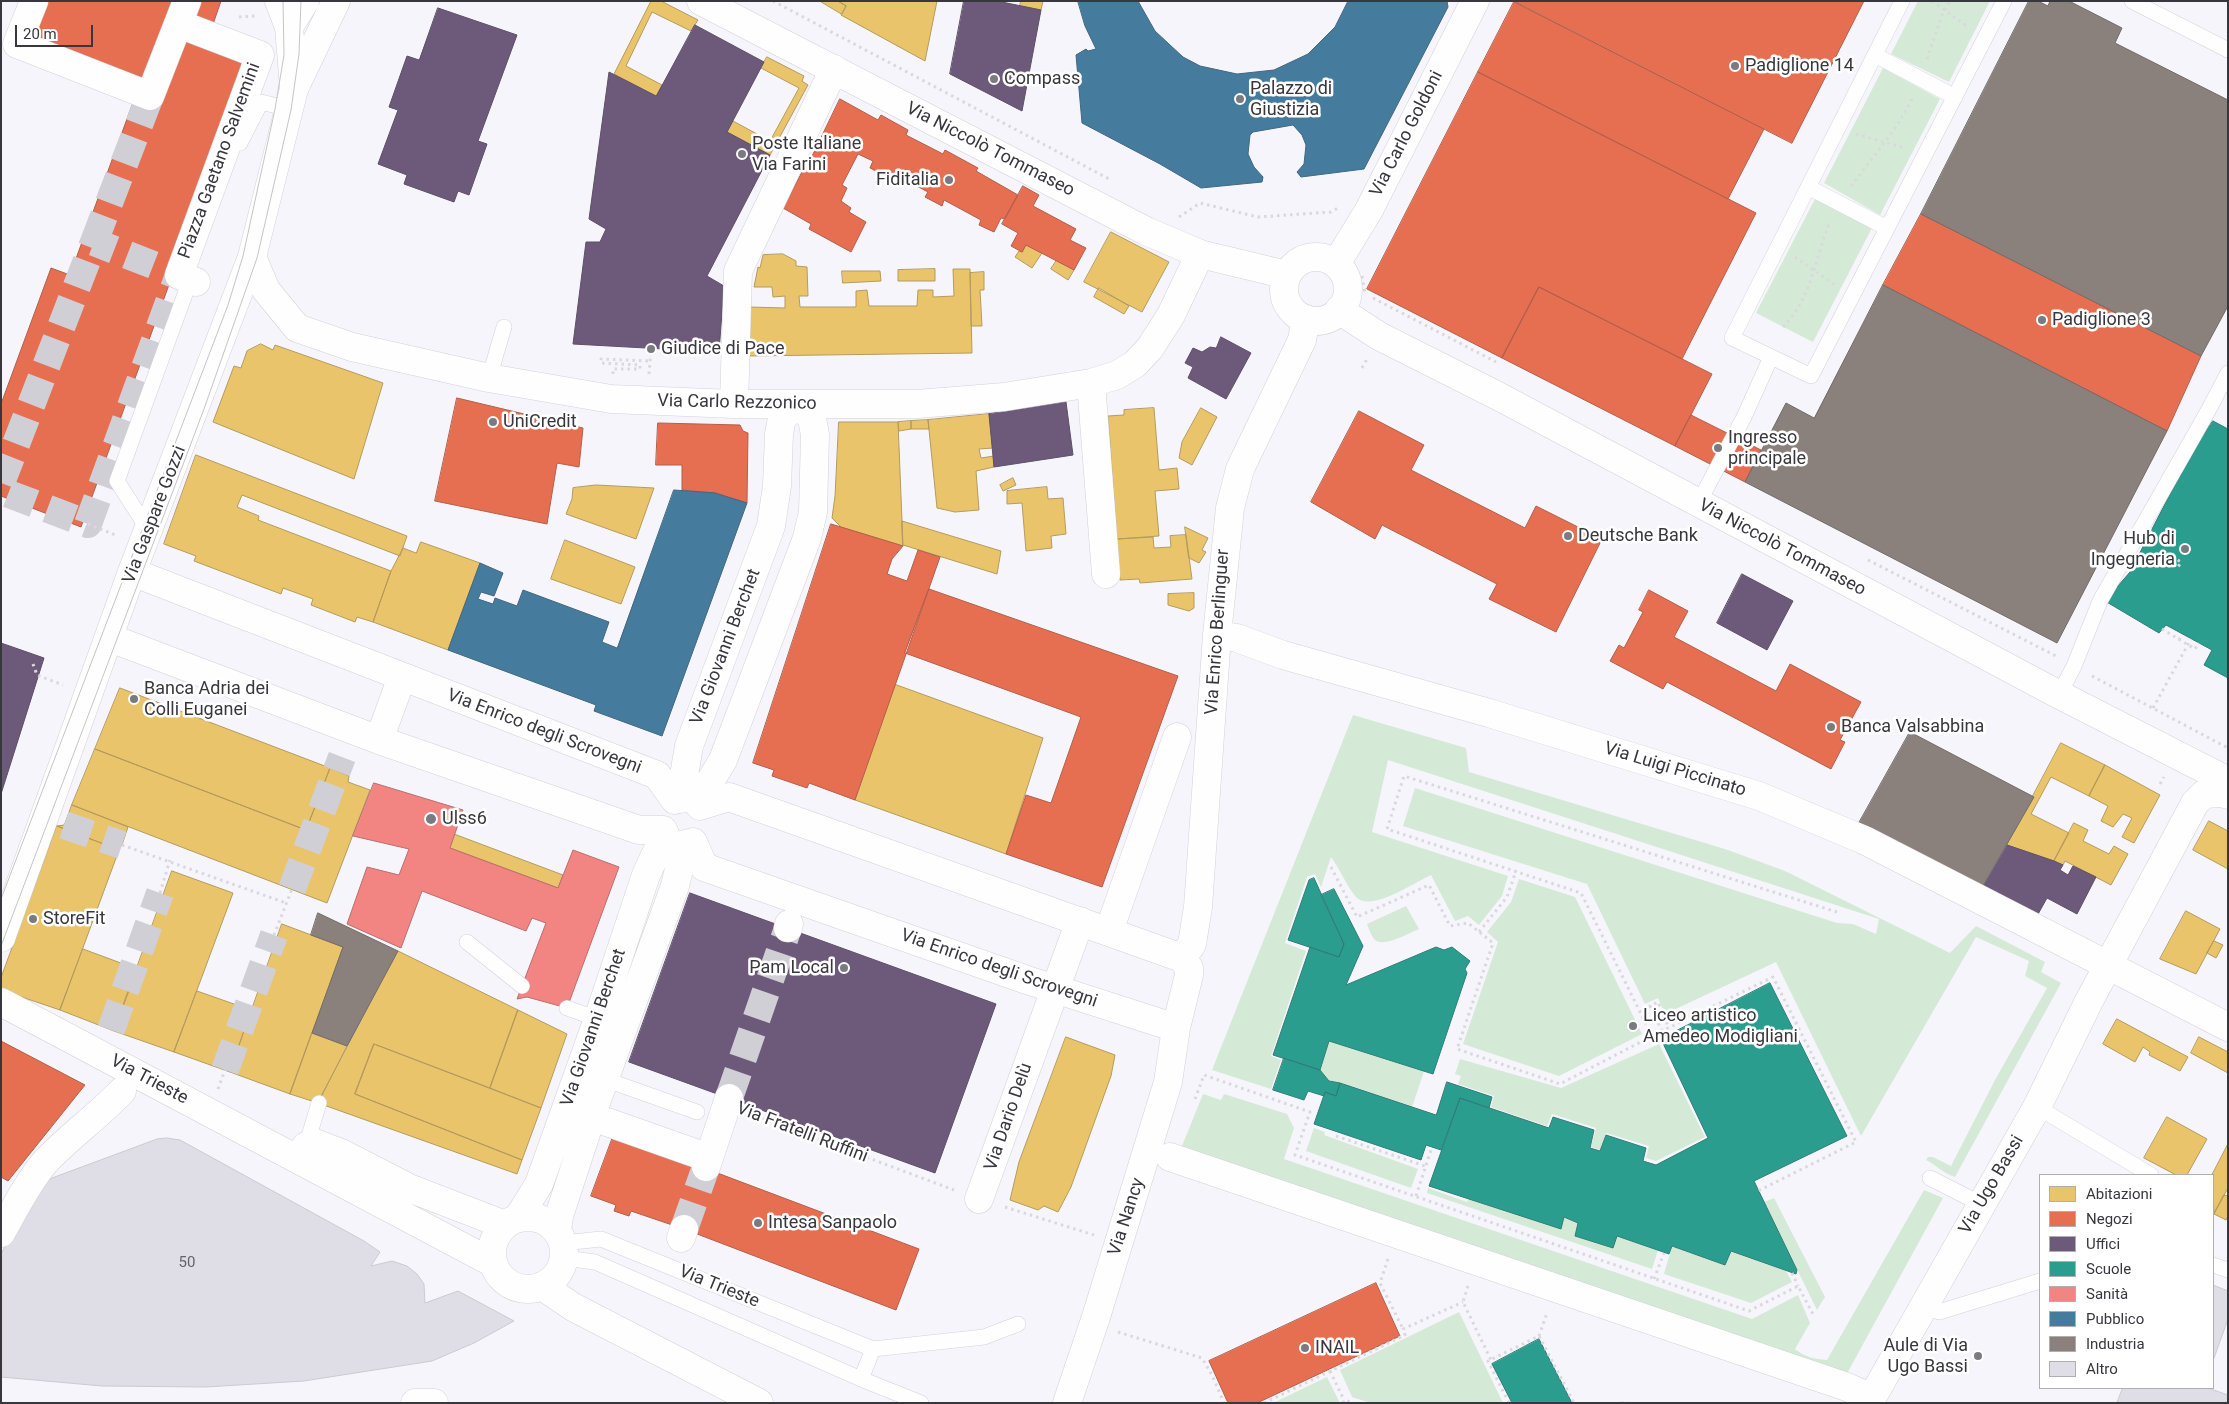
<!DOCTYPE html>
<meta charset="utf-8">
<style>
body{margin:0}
#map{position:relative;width:2229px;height:1404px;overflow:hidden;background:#f6f5fb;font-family:Roboto,sans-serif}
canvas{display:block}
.frame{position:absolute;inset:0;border:2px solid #38373e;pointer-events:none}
.legend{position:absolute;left:2039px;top:1174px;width:175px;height:215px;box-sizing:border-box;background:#fff;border:1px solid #afafb2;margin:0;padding:6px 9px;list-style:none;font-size:15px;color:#38373e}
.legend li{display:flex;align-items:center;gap:10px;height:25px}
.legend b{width:25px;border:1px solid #afafb2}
.scale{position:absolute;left:15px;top:25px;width:78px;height:22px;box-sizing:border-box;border:2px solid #38373e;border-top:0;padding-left:6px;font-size:15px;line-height:18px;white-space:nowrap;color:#38373e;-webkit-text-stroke:4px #fff;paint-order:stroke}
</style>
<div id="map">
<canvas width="2229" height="1404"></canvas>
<div class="frame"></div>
<ul class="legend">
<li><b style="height:14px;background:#e9c46a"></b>Abitazioni</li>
<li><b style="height:14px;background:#e76f51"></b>Negozi</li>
<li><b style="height:14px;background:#6d597a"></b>Uffici</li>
<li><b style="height:14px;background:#2a9d8f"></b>Scuole</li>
<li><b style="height:14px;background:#f28482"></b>Sanità</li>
<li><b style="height:14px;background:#457b9d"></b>Pubblico</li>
<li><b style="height:14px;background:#8a817c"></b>Industria</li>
<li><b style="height:14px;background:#dfdde6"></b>Altro</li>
</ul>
<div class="scale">20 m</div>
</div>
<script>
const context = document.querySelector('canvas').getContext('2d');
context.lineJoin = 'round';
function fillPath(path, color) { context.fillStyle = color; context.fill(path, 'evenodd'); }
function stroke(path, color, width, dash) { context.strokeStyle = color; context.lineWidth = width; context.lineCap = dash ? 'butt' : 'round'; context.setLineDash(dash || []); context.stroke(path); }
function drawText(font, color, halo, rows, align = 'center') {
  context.font = font + ' Roboto,sans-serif'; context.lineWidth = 5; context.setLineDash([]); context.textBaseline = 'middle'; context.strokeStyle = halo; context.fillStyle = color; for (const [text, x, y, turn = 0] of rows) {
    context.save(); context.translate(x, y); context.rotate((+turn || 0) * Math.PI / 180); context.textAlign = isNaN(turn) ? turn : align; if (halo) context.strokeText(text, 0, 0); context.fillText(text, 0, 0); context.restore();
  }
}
const green = new Path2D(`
 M1918,1H1990L1949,82L1891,54Z
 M1883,68L1940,99L1880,215L1824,183Z
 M1815,199L1872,228L1813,342L1756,313Z
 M1353,715L1466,748L1469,772L1725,849L1785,871L1950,953L1976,926L2045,962L2041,972L2061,983L1955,1177C1944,1174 1936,1165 1926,1160L1928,1157H1933L1951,1166L1995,1080L2047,988L2025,976L2029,961L1976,937L1861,1136L1776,962L1665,1014L1658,998L1645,1004L1587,884L1403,826L1415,788L1837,923L1853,924L1876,934L1879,919L1388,760L1372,832L1508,876L1502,896L1479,925L1468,916L1455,921L1431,875C1415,882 1371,913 1356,897C1346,885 1340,869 1331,857L1321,887L1315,874L1307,877L1285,943L1306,951L1271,1056L1281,1060L1271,1089L1212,1070Z
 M1519,879L1575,897L1642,1034L1559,1076L1463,1044L1498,942L1487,932L1511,902Z
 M1406,906L1419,929C1409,933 1382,949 1374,939C1371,935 1369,929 1367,924Z
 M1329,1041L1424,1071L1412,1107L1329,1081L1320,1070Z
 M1659,1044L1705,1137L1656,1161L1646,1158L1649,1146L1606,1133L1600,1150L1591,1147L1596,1128L1552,1114L1547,1126L1491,1107L1494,1096L1458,1084L1461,1076L1455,1074L1460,1059L1561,1088Z
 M1203,1094L1221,1100L1224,1094L1287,1114L1294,1128L1284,1159L1752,1319L1798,1295L1810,1323L1795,1349C1805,1357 1814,1359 1827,1360L1924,1190L1943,1198L1844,1379L1180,1151Z
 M1314,1128L1325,1132L1324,1135L1418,1169L1411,1188L1306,1151Z
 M1428,1188L1467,1202L1469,1199L1560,1229L1564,1217L1578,1223L1575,1236L1613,1248L1617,1236L1658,1250L1652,1269L1427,1193Z
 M1774,1198L1825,1297L1817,1310L1764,1202Z
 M1672,1246L1724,1265L1731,1251L1786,1271L1792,1282L1751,1303L1664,1274Z
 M1459,1312L1503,1403H1371L1352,1397L1340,1370Z
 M1327,1377L1340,1403H1273Z`);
const homes = new Path2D(`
 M661,1L698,20L691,31L652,12L626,66L662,85L656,96L614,74L651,1Z
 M820,1H838L846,6L842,14Z
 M838,1H937L925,61L841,15L846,6Z
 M1021,1H1043L1041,10L1020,6Z
 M767,57L804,76L802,81L808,85L770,155L727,132L733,121L770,141L799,88L761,68Z
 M1111,232L1169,262L1142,312L1084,282Z
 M1026,245L1042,253L1032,268L1015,257L1019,251L1022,252Z
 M783,254L796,261V266L807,267L808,296H799L800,307H856V291L867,290L869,306H917L918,290H933V297L954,296L953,269H970L972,353L748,356L749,307L785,308V296L773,297L772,287H754L758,267L760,268L763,255Z
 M1057,260L1074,270L1068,280L1051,269Z
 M935,269V281H898V270Z
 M842,271H880L881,281L843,283Z
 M984,272V290H980L982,326H971L970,273Z
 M1099,288L1129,306L1124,314L1094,297Z
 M261,344L273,350L275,345L383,383L354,479L213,422L234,366L241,368L247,351Z
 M1154,408L1159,470L1177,468L1179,489L1155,491L1159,536L1117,539L1108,416L1124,415V410Z
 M1201,408L1217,417L1192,465L1179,458L1182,442Z
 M989,414L993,448L979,449L981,458L994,456V467L976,471L979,510L955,512L937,508L928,420Z
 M928,420L929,429H911V421Z
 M911,421V429L899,431L898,422Z
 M839,422H898L903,546L841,527L832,518L835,496Z
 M196,455L407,536L400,556L242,495L237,507L259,516L258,520L391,571L373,622L357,617L355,622L311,605L313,599L283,588L281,594L194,561L196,556L164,544Z
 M1013,478L1016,485L1003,491L1000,485Z
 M596,485L654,488L636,539L566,514L572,499L573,488Z
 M1047,487L1048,499L1063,498L1066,534L1051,536L1052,548L1026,551L1022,503L1007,504V491Z
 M902,521L1001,551L997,574L903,545Z
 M1185,527L1208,538L1202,550L1206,552L1199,563L1189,558Z
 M1186,535L1192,579L1140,583L1139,579L1120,580L1117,539L1153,537L1154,548L1171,547L1170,536Z
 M565,540L635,567L621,604L551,579Z
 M421,542L480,563L448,650L373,622L391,571L403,548L416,553Z
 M1194,593V608L1189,611L1168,605V594Z
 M894,684L1043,738L1006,854L855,800Z
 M120,688L330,768L306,830L95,749Z
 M2061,743L2105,765L2089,796L2051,777L2031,814L2069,833L2054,861L2007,845Z
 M95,749L306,830L330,768L349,776L348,782L370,790L327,903L72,805Z
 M2105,765L2160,795L2134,843L2122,837L2132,818L2123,814L2113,827L2101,821L2108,806L2089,796Z
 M72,805L128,827L122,845L114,848L57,826L64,825Z
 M2209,821L2228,831V869L2193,850Z
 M2074,823L2088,830L2083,841L2109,854L2114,846L2128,854L2111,885L2065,861L2063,865L2054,861Z
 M57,826L119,850L60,1010L1,990V978Z
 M454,834L563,875L558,888L450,848Z
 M172,871L233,893L174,1052L114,1031Z
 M2186,911L2220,929L2196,974L2160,959Z
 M282,924L343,947L290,1094L230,1072Z
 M2214,941L2223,945L2216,958L2207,953Z
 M83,949L137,969L114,1031L60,1010Z
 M398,951L518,1010L490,1088L374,1044L355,1094L522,1160L517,1174L318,1103Z
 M197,991L251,1010L230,1072L174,1052Z
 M518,1010L567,1034L541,1108L490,1088Z
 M2117,1019L2188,1057L2180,1071L2149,1055L2150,1052L2143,1047L2135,1062L2103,1044Z
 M312,1033L347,1046L318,1103L290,1094Z
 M1066,1037L1115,1055L1111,1076L1071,1187L1058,1212L1044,1206L1038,1210L1010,1200L1019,1162Z
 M2199,1037L2228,1052V1073L2191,1053Z
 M374,1044L541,1108L522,1160L355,1094Z
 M2167,1117L2207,1139L2187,1175H2176L2144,1158Z
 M2228,1144V1188L2214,1214L2212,1175Z
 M2224,1195L2228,1196V1216L2226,1220L2214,1214Z`);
const shops = new Path2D(`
 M22,1H221L211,30L255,48L81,527L1,496V404L51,268L70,275L135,97L5,48Z
 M1514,1H1864L1792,143Z
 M1514,2L1764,129L1728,199L1478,72Z
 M1478,72L1756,213L1682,359L1539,287L1502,358L1367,289Z
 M840,99L878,120L881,115L908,130L906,135L943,154L945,150L978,168L976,171L1018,195L1005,219L1001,218L994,232L979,225L981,220L944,200L942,206L925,197L928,192L887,170L884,175L870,168L873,161L858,154L842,185L847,188L841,201L851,208L849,212L866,222L851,252L809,229L811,224L783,208L803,170H805Z
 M1023,186L1039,195L1033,206L1076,229L1070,240L1086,248L1074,270L1026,245L1022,252L1011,246L1018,233L1002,224Z
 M1921,214L2201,356L2167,431L1883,285Z
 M1539,287L1712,374L1675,446L1502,358Z
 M457,398L583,428L579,467L557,463L547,524L435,501Z
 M1359,411L1424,445L1411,470L1525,528L1536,506L1602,539L1556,632L1489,599L1497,584L1382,525L1375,539L1311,502Z
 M1691,415L1761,450L1745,482L1675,446Z
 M658,423L740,425L743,431L748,433L747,503L715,493L682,490V465H656Z
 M831,524L903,546L892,559L887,574L907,581L918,550L940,557L855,800L809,783L807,788L772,776L774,770L753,763Z
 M929,589L1178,676L1102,887L1006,854L1026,795L1051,803L1081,717L905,653Z
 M1649,590L1688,611L1674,637L1776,691L1790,664L1861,702L1840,740L1845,742L1831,769L1667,682L1663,689L1610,661L1619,645L1624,648L1643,612L1639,610Z
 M1,1041L85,1085L8,1181L1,1177Z
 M614,1134L919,1249L896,1310L684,1229L631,1211L629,1216L614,1211L616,1205L591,1196Z
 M1376,1283L1400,1336L1257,1403H1228L1209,1361Z`);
const offices = new Path2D(`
 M964,1H997L1041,10L1022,111L950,74Z
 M438,8L517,35L478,141L487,144L469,195L458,191L454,202L404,184L407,175L378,164L398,110L389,107L407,56L419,60Z
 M695,25L764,62L727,132L770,155L707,276L724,286L719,352L573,344L586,242H600L606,229L589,219L609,72L656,96Z
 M1221,337L1251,353L1226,399L1188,378L1193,367L1185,363L1193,348L1202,352L1210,347L1216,348Z
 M1066,402L1073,455L994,467L989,414Z
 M1742,574L1793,601L1767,650L1717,623Z
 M1,643L44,658L1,794Z
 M2007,845L2054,861L2063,865L2060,870L2068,875L2073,866L2096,877L2077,914L2047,898L2037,916L1983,886Z
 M690,893L996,1004L935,1173L629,1062Z`);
const schools = new Path2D(`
 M2213,421L2228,429V678L2204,665L2212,650L2166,625L2159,633L2105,601L2130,572L2168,498L2202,436Z
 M1314,878L1344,944L1339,957L1288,940L1309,880Z
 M1334,889L1363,946L1346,985L1436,947L1444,950L1452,947L1470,961L1465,969L1467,973L1433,1074L1329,1041L1320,1070L1273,1055L1310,947L1339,957L1344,944L1321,895Z
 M1770,983L1847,1136L1754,1181L1797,1270L1796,1274L1731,1251L1725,1265L1672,1246L1669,1254L1617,1236L1613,1248L1575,1236L1578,1223L1564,1217L1561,1229L1429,1186L1460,1098L1549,1128L1553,1117L1594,1130L1590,1148L1600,1151L1606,1135L1646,1148L1643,1161L1656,1165L1708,1138L1661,1039Z
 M1284,1058L1320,1070L1329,1081L1340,1083L1336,1096L1325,1092L1324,1096L1308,1091L1304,1100L1273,1090Z
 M1447,1082L1492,1097L1489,1108L1460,1098L1441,1150L1426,1145L1421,1160L1314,1124L1325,1092L1336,1096L1340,1083L1436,1115Z
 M1539,1339L1572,1403H1512L1492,1364Z`);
const health = new Path2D(`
 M374,783L463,810L450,848L558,888L573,850L619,867L567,1008L527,997L517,999L546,923L532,918L526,931L422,891L401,948L347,924L367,867L399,875L409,849L353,836Z`);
const public = new Path2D(`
 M1078,1H1138L1155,31L1183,57L1200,66L1237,74L1274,70L1308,54L1335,27L1348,1H1447L1448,7L1364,169L1301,177L1297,172L1304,164L1306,145L1302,135L1293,125L1253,132L1250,135L1248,154L1254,167L1263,177L1262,182L1201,188L1160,164L1082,123L1076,55L1086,49L1088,51L1096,49L1085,26Z
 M674,490L715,493L747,503L662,736L594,711L596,705L448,650L480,563L503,573L494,596L481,592L478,599L493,604L495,598L517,606L523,590L609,622L602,642L617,648Z`);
const industry = new Path2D(`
 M2029,1H2038L2048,6L2050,1H2069L2122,28L2115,43L2228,100V306L2201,356L1921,214Z
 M1883,285L2167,431L2057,643L1745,482L1786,403L1814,418Z
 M1910,732L2034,797L1983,886L1859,823Z
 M318,913L398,951L347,1046L312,1033L343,947L311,935Z`);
const building = new Path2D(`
 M167,1138L180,1140L364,1241L380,1252L371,1266L392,1261L407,1266L417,1274L424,1284L425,1303L458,1291L514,1321L474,1343L432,1361L304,1381L206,1387L102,1386L1,1377V1254L39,1185L52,1178L157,1139Z
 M2213,1285L2228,1291V1319L2213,1361Z
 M2123,1388H2208L2228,1395V1403H2117Z`);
const streetTunnel = new Path2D(`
 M94,242L150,96
 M1,483L94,242L179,275L88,524L1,491
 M64,825L122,845
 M292,889L342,757
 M111,1030L160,893
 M225,1070L274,935
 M729,1098L788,928
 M684,1229L706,1167`);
const path = new Path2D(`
 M773,1L1111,180
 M1932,1L1968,27
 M239,17L256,16
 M1927,59L1942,15L1950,1
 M1856,134L1905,148
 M1851,186C1872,158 1897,130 1913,97
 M1179,217L1200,203L1258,217L1331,212L1338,208
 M1795,257L1835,285
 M1362,276L1365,294
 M1373,298L1496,362
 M1783,327C1812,298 1815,257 1830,222
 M1362,368L1367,359
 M613,374V369H640V365L601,363V359L650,361
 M649,374L651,349
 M88,524L118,536
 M1868,560L2056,656
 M2164,561L2168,554L2181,562L2177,569
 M2162,629L2195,649L2199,643
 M2179,640L2182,635
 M33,664L37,675L63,685
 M2092,676L2228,748
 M2153,708L2191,639
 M2160,784L2164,777
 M122,845L286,903
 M1331,867L1357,917L1429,885L1450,926L1468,923L1493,943L1457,1049L1560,1084L1652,1036L1773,977L1856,1142L1758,1191
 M160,893L170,860
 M1479,932L1507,897L1516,871
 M274,935L292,889
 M1652,1036L1581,893L1387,829L1404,776L1837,912
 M1665,1037L1650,1006L1658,1002L1669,1028
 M218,1089L225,1070
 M1195,1099L1204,1075L1310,1112L1295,1155L1749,1311L1798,1286L1814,1316
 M751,1114L954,1190
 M1336,1136L1425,1166
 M1416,1196L1432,1147
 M1005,1207L1094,1235
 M1388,1259L1380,1283L1403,1329
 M1792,1273L1798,1286
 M1654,1279L1664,1253
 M1468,1286L1463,1302L1491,1360
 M1118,1332L1202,1358L1212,1375L1224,1403
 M1539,1336L1547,1313
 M1330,1371L1344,1400
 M1264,1403L1405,1335L1403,1329L1463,1302
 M1343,1403L1344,1400L1354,1403
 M1509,1403L1488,1361L1539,1336L1574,1403
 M1621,1403H1629`);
const lane = new Path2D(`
 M1902,1L1732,338L1811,376L2004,1
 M2132,1L2228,50
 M1875,55L1955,97
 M240,143L261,102L289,109
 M1808,187L1887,228
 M489,378L504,327
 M1698,504L1744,417L1771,357
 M149,531L117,481L192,275
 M2059,695L2074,666L2100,601L2208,411L2228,373
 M467,942L522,986
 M567,1008L598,1019
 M604,1079L697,1112
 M2037,1107L2151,1175
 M306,1146L319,1103
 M1930,1178L1981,1204
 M563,1243L601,1239L873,1349L861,1379
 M564,1258L595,1262L861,1379L921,1403
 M2213,1265L2228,1270
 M1923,1306L1939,1312L2040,1281
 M873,1349L984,1337L1018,1324`);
const street = new Path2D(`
 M34,1L17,44L150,96L187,1
 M179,24L260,55L179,275L196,282
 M252,257L266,290L297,328L352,347L489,378L611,399L734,404H917L1004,397L1091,383L1117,375L1135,364L1150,348L1171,315L1200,254
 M1091,383L1106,574
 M734,404L738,271L834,69
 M132,572L657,775L675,800
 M1217,635L1237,638L1283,655L1489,713L1759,796L1864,840L2228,1027
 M110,638L379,740L639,830H663
 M379,740L402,677
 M680,799L689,746L771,526L777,486L779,434L782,418L797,404
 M697,803L723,760L807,538L813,512L815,435L812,418L797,404
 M700,806L729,797L1182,958L1189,968V975L1176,1028L1168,1082L1096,1317L1067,1403
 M693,842L704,867L1027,980L1176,1028
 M788,928L789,924
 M1109,931L1177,737
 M1182,958L1192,944L1198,907L1217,635L1230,508L1240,469L1302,340L1306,319
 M1,1002L493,1263
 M607,1122L709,1158
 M1170,1157L1847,1387L1872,1398
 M297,1159L306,1146L315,1143L341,1153L409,1188L505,1225
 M706,1167L729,1098
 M979,1199L1080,921
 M492 1253a36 36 0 1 1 72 0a36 36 0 1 1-72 0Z
 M518,1218L539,1184L598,1019L646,875L665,834
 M557,1231L559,1216L598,1097L675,886L685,844
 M1,1233C14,1210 29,1180 46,1161C70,1136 98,1116 122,1091
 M681,1238L684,1229
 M542,1286L573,1307L759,1403
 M415,1403H434
 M1869,1403L2037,1107L2089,1001L2195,803L2204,794L2222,793L2228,795`);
const secondary = new Path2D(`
 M279,1L289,27L294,87
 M701,1L1146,231L1200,254L1287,275
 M289,27L305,1
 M1284 289a32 32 0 1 1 64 0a32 32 0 1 1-64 0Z
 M1336,264L1369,210L1475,1
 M1339,310L1379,336L1498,396L2054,692L2228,781
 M1,938L132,572L252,257L294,89L336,1`);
const tram = new Path2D(`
 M1,899L228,305L243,256L275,109L284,55L283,1
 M1,946L204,409L257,258L291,110L299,54L301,1`);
const markers = [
 [1735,66,5,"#7a7a80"],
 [994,79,5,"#7a7a80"],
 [1240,99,5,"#7a7a80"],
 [742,154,5,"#7a7a80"],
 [949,180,5,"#7a7a80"],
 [2042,320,5,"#7a7a80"],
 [651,349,5,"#7a7a80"],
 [493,422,5,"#7a7a80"],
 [1718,448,5,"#7a7a80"],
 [1568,536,5,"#7a7a80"],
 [2185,549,5,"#7a7a80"],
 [134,699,5,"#7a7a80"],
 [1831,727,5,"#7a7a80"],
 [431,819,6,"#7a7a80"],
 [33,919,5,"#7a7a80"],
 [844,968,5,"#7a7a80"],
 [1633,1026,5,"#7a7a80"],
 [758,1223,5,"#7a7a80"],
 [1305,1348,5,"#7a7a80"],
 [1978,1356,5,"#7a7a80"]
];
const numberNames = [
 ["50",187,1263]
];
const poiNames = [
 ["Padiglione 14",1745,66],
 ["Compass",1004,79],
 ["Palazzo di",1250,89],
 ["Giustizia",1250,110],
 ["Poste Italiane",752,144],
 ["Via Farini",752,165],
 ["Fiditalia",939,180,"right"],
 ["Padiglione 3",2052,320],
 ["Giudice di Pace",661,349],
 ["UniCredit",503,422],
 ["Ingresso",1728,438],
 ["principale",1728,459],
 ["Deutsche Bank",1578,536],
 ["Hub di",2175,539,"right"],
 ["Ingegneria",2175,560,"right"],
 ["Banca Adria dei",144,689],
 ["Colli Euganei",144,710],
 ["Banca Valsabbina",1841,727],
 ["Ulss6",442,819],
 ["StoreFit",43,919],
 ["Pam Local",834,968,"right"],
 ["Liceo artistico",1643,1016],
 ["Amedeo Modigliani",1643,1037],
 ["Intesa Sanpaolo",768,1223],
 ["Aule di Via",1968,1346,"right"],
 ["Ugo Bassi",1968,1367,"right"],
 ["INAIL",1315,1348]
];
const streetNames = [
 ["Via Carlo Goldoni",1407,134,-63],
 ["Via Niccolò Tommaseo",990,150,27],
 ["Piazza Gaetano Salvemini",220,161,-70],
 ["Via Carlo Rezzonico",737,403,1],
 ["Via Gaspare Gozzi",155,515,-69],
 ["Via Niccolò Tommaseo",1782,548,28],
 ["Via Enrico Berlinguer",1218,632,-86],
 ["Via Giovanni Berchet",726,647,-69],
 ["Via Enrico degli Scrovegni",544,732,21],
 ["Via Luigi Piccinato",1675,770,17],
 ["Via Enrico degli Scrovegni",999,969,19],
 ["Via Giovanni Berchet",594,1028,-71],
 ["Via Trieste",149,1080,28],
 ["Via Dario Delù",1009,1117,-71],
 ["Via Fratelli Ruffini",802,1133,21],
 ["Via Ugo Bassi",1992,1185,-60],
 ["Via Nancy",1127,1217,-72],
 ["Via Trieste",719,1287,22]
];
fillPath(green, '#d4ead6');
fillPath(homes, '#e9c46a');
stroke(homes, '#b49a5d', 1);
fillPath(shops, '#e76f51');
stroke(shops, '#b25e4b', 1);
fillPath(offices, '#6d597a');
stroke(offices, '#5d4f68', 1);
fillPath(schools, '#2a9d8f');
stroke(schools, '#2e7e77', 1);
fillPath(health, '#f28482');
stroke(health, '#ba6d6e', 1);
fillPath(public, '#457b9d');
stroke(public, '#416780', 1);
fillPath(industry, '#8a817c');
stroke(industry, '#716b69', 1);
fillPath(building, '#dfdde6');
stroke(building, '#cbcad0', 1);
stroke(streetTunnel, '#d0cfd5', 28, [28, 14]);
stroke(lane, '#d3d1d8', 16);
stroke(street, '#d3d1d8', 29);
stroke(secondary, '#d3d1d8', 29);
stroke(path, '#d9d9db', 3, [2.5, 4]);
stroke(lane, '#fefefe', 15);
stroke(street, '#fefefe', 28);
stroke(secondary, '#fefefe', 28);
stroke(tram, '#c5c5c6', 1);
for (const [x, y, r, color] of markers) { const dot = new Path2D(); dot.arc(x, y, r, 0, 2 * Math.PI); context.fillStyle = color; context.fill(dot); stroke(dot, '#fff', 2); }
drawText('15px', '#64636b', null, numberNames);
drawText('18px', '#38373e', '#fff', poiNames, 'left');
drawText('18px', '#38373e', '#fff', streetNames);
</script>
